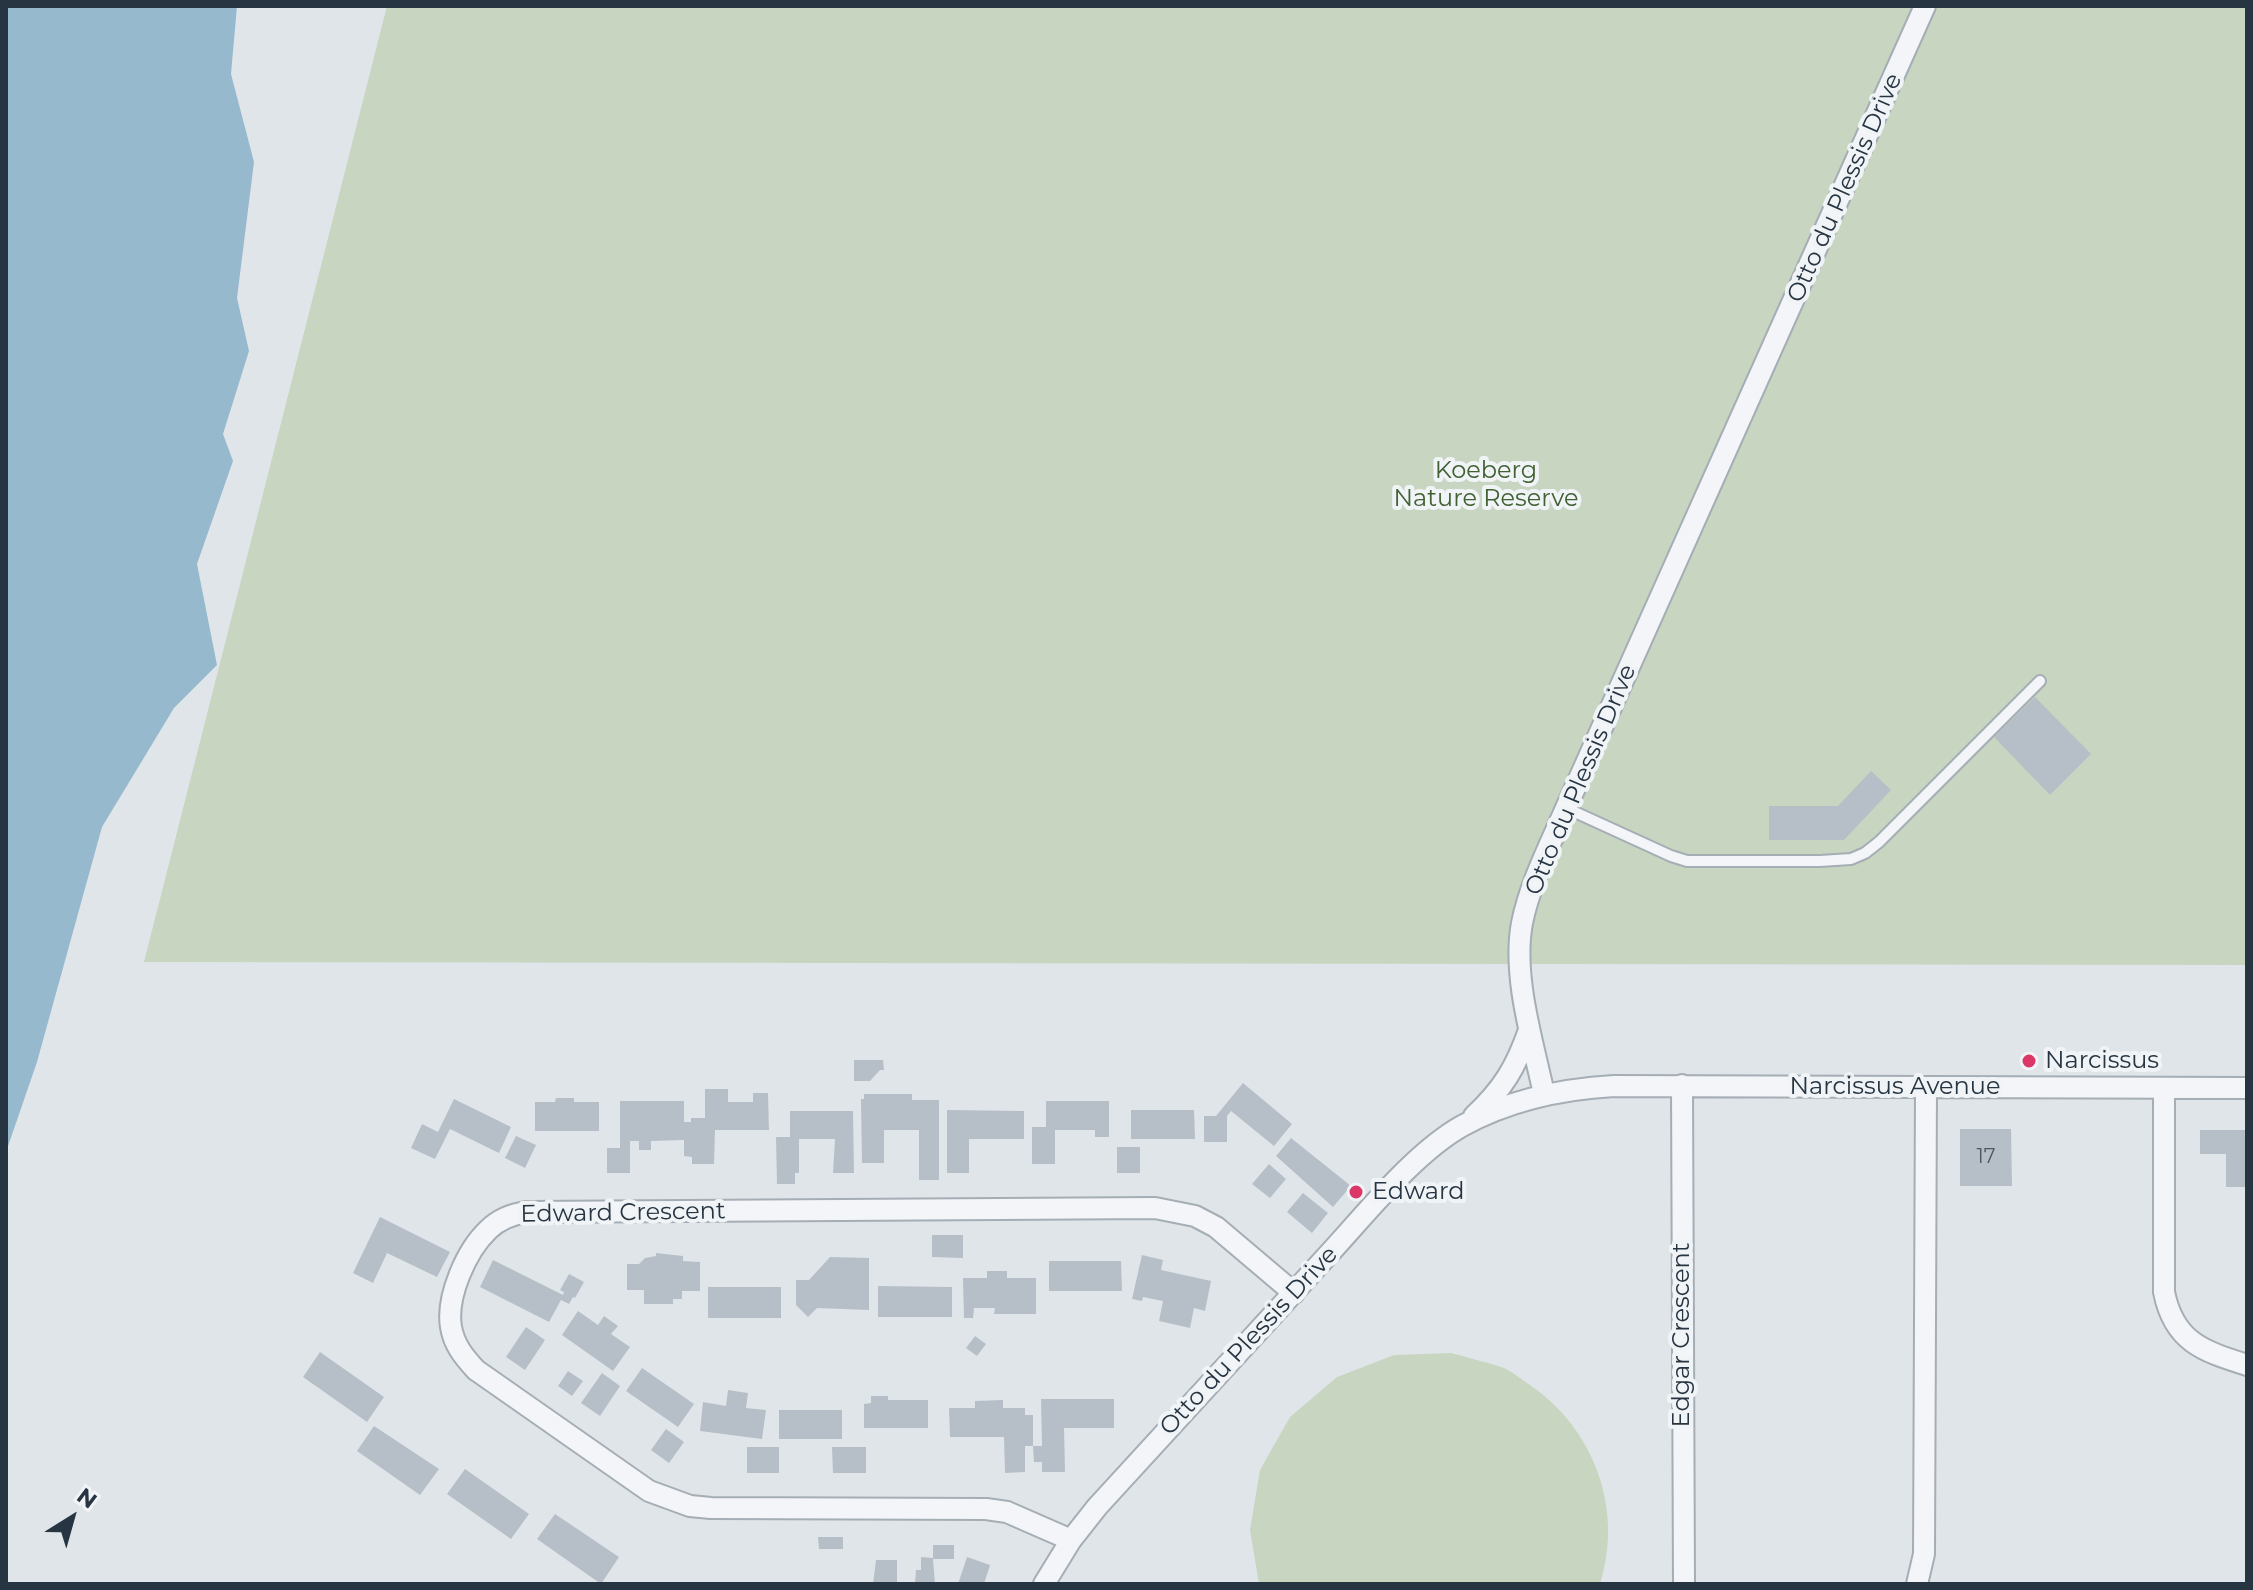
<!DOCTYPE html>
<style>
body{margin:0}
#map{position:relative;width:2253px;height:1590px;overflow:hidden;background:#e0e5ea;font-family:Montserrat,sans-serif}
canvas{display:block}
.frame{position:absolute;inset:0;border:8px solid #273543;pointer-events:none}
.north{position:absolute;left:32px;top:1478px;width:80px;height:80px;-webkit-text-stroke:6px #f0f4f7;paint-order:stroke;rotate:37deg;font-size:22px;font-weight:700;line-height:32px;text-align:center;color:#273543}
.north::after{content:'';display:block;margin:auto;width:28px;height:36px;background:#273543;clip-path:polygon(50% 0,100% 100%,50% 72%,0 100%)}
</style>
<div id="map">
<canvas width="2253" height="1590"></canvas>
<div class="frame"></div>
<div class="north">N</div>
</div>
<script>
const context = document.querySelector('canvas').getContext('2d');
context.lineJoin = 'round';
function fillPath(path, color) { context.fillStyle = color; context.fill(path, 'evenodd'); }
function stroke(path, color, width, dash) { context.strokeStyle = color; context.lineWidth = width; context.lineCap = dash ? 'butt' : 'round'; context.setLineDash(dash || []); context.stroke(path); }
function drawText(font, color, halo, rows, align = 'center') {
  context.font = font + ' Montserrat,sans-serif'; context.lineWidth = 8; context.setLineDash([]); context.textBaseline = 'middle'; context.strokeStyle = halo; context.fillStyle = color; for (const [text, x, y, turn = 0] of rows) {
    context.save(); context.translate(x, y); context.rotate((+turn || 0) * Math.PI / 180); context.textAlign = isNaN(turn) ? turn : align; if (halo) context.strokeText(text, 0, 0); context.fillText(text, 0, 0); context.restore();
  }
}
const green = new Path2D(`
 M387,6H2247V965L144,962Z
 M1451,1353C1468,1358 1487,1362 1504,1368C1513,1372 1522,1380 1530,1385C1594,1429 1624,1509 1600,1584H1259L1250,1530L1260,1470L1290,1417L1337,1377L1394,1355Z`);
const water = new Path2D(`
 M6,6H237L231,74L254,162L237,298L249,351L223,434L233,461L197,564L217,665L174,708L102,827L37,1062L6,1152Z`);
const building = new Path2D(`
 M2035,697L2091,754L2050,795L1994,737Z
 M1871,771L1891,790L1844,840H1769V806H1838Z
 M854,1060H883L884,1070H880L870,1081H854Z
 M1243,1083L1292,1124L1274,1146L1231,1111L1227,1116V1142H1204V1116H1216Z
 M705,1089H728V1102H753V1093H768L769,1130H715L714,1164H692V1157L684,1156V1140L651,1141V1150H639V1141H630V1173H607V1148H620V1101H684V1122H691V1118H705Z
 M864,1094H912V1100H939V1180H919V1130H884V1163H862L861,1099H864Z
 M556,1098H574V1102H599V1131H535V1102H555Z
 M454,1099L511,1127L499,1153L450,1129L435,1159L411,1148L422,1124L438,1132Z
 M1046,1101H1109V1137H1095V1130H1055V1164H1032V1127H1046Z
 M947,1110L1024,1111V1139H969V1173H947Z
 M1131,1110H1194L1195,1139H1131Z
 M790,1111H853L854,1173H833L835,1139H799V1173H795V1184H777L776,1137H790Z
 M1960,1129H2011L2012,1186H1960Z
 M2200,1130H2247V1187H2226V1154H2200Z
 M516,1136L536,1145L525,1168L505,1158Z
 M1291,1138L1351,1186L1333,1207L1276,1156Z
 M1117,1147H1140V1173H1117Z
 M1269,1164L1286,1179L1270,1198L1252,1184Z
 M1303,1193L1328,1213L1312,1233L1287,1212Z
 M380,1217L450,1252L437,1277L387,1253L373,1283L353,1273Z
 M932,1235H963V1258L932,1257Z
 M656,1253L683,1256V1261L700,1262V1291H682V1299H673V1304H644V1290H627V1264H639L645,1258L656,1256Z
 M1142,1255L1163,1260L1161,1270L1211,1281L1205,1311L1194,1308L1190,1328L1159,1321L1163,1301L1143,1297L1142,1301L1132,1299Z
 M830,1257L869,1258V1310L817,1308L808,1317L796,1305V1280H809Z
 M493,1260L563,1295L564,1292L560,1290L569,1274L584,1282L575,1298L573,1297L569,1304L561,1300L549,1322L480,1287Z
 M1049,1261H1121L1122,1291H1049Z
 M987,1271H1007V1278H1036V1314H994L995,1308H974L973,1318H964L963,1278H987Z
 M878,1286L952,1287V1317H878Z
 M708,1287H781V1318H708Z
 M578,1311L598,1325L604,1316L618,1326L611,1334L630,1347L613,1371L562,1335Z
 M526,1327L545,1340L525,1370L506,1357Z
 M975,1336L986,1344L977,1356L966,1348Z
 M320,1352L384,1397L367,1422L303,1377Z
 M642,1368L694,1404L678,1427L626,1391Z
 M568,1371L583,1381L572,1396L558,1386Z
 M602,1373L620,1386L600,1416L581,1403Z
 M728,1390L748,1393L746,1408L766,1410L762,1439L700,1431L703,1402L726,1406Z
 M871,1396H888V1400H928V1428H864V1404L871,1403Z
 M1041,1399H1114V1428H1064L1065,1472H1042V1462H1034L1033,1446H1042Z
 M1003,1400V1408H1025V1415H1033V1446H1025V1472L1005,1473L1004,1437H950L949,1408H975V1401Z
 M779,1410H842V1439H779Z
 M374,1426L439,1469L420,1495L357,1451Z
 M666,1429L684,1442L669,1463L651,1450Z
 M747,1447H779V1473H747Z
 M832,1447H866V1473H833Z
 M465,1469L529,1514L511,1539L447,1494Z
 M555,1514L619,1557L601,1584L537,1539Z
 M818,1537H843V1549H819Z
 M933,1545H954V1559H933L935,1584H915L916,1570H921V1557L933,1558Z
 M967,1557L990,1565L984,1584H958Z
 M876,1560H897V1584H873Z`);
const service = new Path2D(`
 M1566,808L1671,856L1687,861H1820L1851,859L1865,853L1879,842L2040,681`);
const minor = new Path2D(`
 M1682,1085L1684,1584
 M2164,1089V1292C2174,1342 2203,1351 2247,1365
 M1544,1094C1533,1042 1512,976 1522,923C1530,883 1550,845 1566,808L1925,6
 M1474,1116C1503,1089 1516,1067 1529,1030
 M1071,1540L1007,1512L986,1509L711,1508L690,1506L649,1491L476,1370C464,1357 454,1345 451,1327C446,1297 466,1251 488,1230C499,1219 512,1214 527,1212L1155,1208L1195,1216L1216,1227L1294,1293
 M1044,1584L1071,1540L1097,1507C1173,1424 1250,1340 1327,1256C1365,1215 1414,1153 1462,1126C1509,1100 1561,1089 1614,1086L2247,1088
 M1917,1584L1924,1554L1926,1088`);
const markers = [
 [2029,1061,8,"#dc3867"],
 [1356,1192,8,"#dc3867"]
];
const numberNames = [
 ["17",1986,1157]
];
const streetNames = [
 ["Otto du Plessis Drive",1845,188,-66],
 ["Otto du Plessis Drive",1581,780,-67],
 ["Narcissus Avenue",1895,1087],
 ["Edward Crescent",623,1213,-1],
 ["Edgar Crescent",1682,1335,-90],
 ["Otto du Plessis Drive",1249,1341,-47]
];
const parkNames = [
 ["Koeberg",1486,471],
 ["Nature Reserve",1486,499]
];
const poiNames = [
 ["Narcissus",2045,1061],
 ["Edward",1372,1192]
];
fillPath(green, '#c8d5c0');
fillPath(water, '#97b9ce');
fillPath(building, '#b6bfc8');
stroke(service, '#a5adb5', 14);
stroke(minor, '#a5adb5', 24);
stroke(service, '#f3f5f8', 10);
stroke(minor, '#f3f5f8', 20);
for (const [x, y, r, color] of markers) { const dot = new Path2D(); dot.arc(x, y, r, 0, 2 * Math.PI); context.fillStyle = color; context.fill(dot); stroke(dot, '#f0f4f7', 3); }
drawText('20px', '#4b5864', null, numberNames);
drawText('24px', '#273543', '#f0f4f7', streetNames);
drawText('24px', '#416132', '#f0f4f7', parkNames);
drawText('24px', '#273543', '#f0f4f7', poiNames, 'left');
</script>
